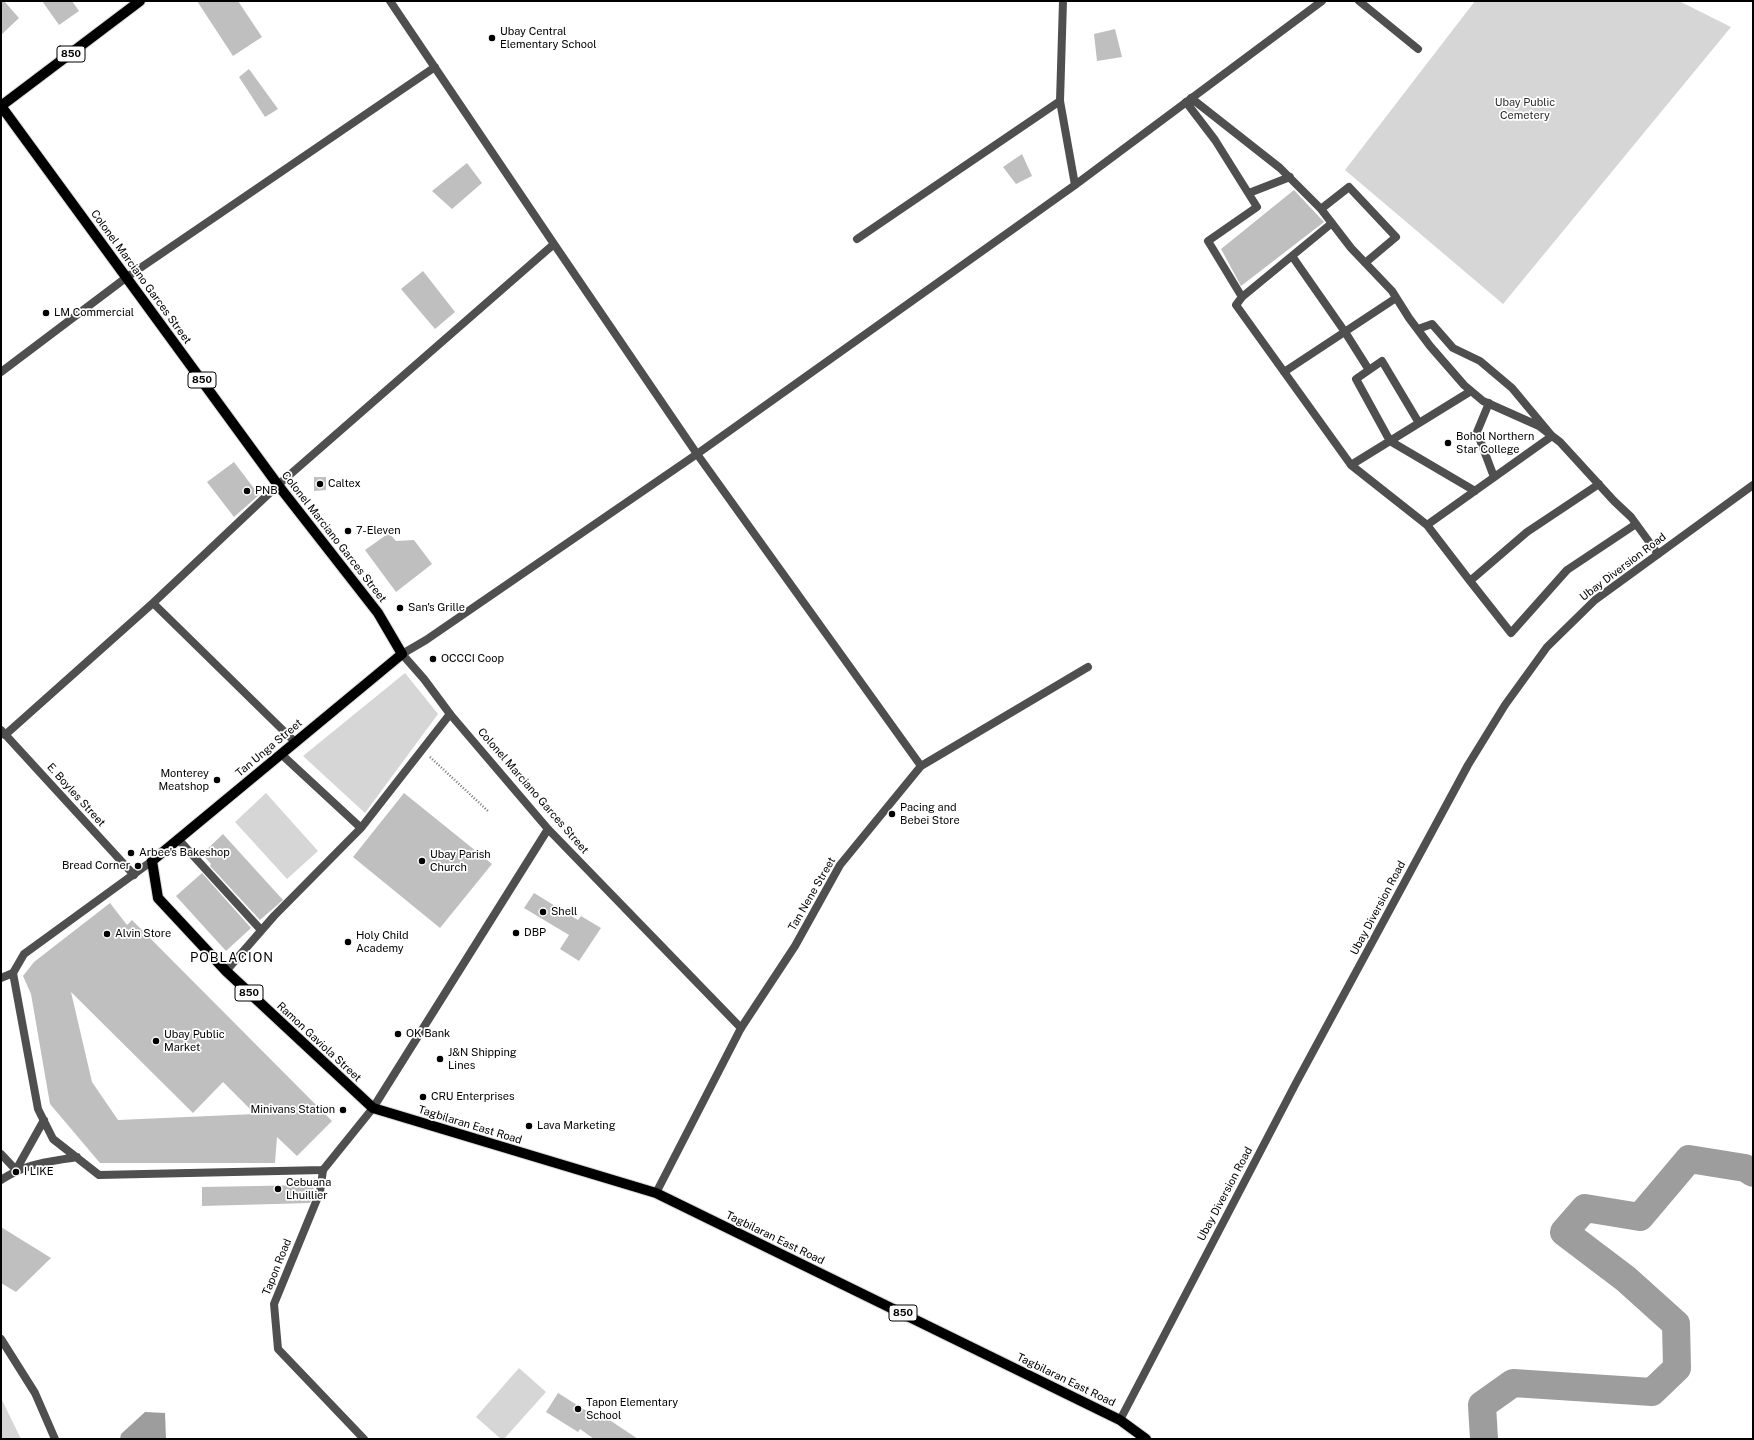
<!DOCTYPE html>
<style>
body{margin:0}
#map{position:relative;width:1754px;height:1440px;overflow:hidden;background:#fff;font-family:"Public Sans",sans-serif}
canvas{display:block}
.frame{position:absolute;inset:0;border:2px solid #000;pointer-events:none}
</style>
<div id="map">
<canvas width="1754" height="1440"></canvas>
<div class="frame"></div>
</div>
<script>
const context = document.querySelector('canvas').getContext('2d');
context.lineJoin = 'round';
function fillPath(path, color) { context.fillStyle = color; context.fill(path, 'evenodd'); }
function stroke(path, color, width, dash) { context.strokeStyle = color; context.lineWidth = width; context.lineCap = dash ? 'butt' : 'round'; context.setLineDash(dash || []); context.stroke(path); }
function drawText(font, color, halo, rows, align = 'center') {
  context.font = font + ' "Public Sans",sans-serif'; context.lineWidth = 3.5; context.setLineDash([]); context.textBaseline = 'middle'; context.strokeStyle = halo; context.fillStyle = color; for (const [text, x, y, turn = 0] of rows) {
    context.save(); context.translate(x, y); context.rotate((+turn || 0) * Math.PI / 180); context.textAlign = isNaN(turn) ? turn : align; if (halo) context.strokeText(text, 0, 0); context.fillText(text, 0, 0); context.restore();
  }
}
const green = new Path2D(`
 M1475,1H1679L1731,27L1503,304L1345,170Z
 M405,673L438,714L365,813L303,756Z
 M266,793L318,851L287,879L235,822Z
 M519,1368L546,1392L504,1439H501L476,1417Z
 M1,1398L21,1439H1Z`);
const water = new Path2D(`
 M145,1412L165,1413L166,1439H120L121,1434Z`);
const river = new Path2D(`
 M1484,1439L1482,1405L1513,1383L1652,1392L1677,1368L1676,1324L1626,1279L1564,1232L1585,1208L1640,1217L1689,1159L1745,1168L1753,1173`);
const building = new Path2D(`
 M1,1H4L19,18L1,35Z
 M42,1H72L79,11L59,25Z
 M197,1H238L262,37L233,56Z
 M1115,29L1122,57L1097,61L1094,34Z
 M249,69L278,109L265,117L239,77Z
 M1022,154L1032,176L1016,184L1003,167Z
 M467,163L482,183L452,209L432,191Z
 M1294,190L1324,222L1241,286L1221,249Z
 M423,271L455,312L435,329L401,289Z
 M234,462L259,495L234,517L207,482Z
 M314,477H326V490L314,491Z
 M389,533L396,541L414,540L432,564L396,592L365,550Z
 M404,793L492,864L440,928L353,857Z
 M223,834L283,900L260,920L210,866L211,864L202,854Z
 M202,873L251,928L226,951L176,896Z
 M534,893L578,920L581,916L601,928L579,961L560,949L569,935L524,908Z
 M110,903L127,925L132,920L332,1121L297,1156L277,1137L275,1163H100L50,1104L31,994L23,976L34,962ZM71,992L193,1113L223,1082L255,1114L118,1120L92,1082Z
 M313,1185L314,1193L310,1203L202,1206V1187Z
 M1,1227L51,1258L16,1292L1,1283Z
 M558,1393L593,1415L596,1411L638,1439H594L580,1429L578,1432L546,1412Z`);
const path = new Path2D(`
 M430,757L489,812`);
const service = new Path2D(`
 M1359,1L1418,49
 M1191,98L1280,168L1321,209L1351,248L1392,291L1409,318L1430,346L1464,385L1483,401L1539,426L1560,442L1614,501L1631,517L1658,554
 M1186,102L1215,140L1257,207L1208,241L1242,297L1332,223
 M1249,193L1290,177
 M1321,209L1349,187L1396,237L1365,263
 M1292,256L1345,332L1369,370
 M1242,297L1236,305L1351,465L1471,391
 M1284,372L1396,298
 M1489,403L1477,432L1494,477
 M1419,423L1382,361L1356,379L1390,441L1475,491
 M1351,465L1427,525L1552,436L1512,388L1480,361L1453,348L1432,324L1418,329
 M1427,525L1470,581L1527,532L1599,484
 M1470,581L1511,633L1567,570L1636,524
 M361,828L450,714
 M178,839L261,930
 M226,971L274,916L361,828L281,754
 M1,1339L35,1393L55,1439`);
const minor = new Path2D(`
 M390,1L554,244L697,454L921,766
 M1063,1L1060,101L1075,185
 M857,239L1060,101
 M1,372L127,277L435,67
 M153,603L295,742
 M402,654L426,640L697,454L1075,185L1322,1
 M1,730L134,875
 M5,735L153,603L278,485L554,244
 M1,978L13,973
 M741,1028L795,946L840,865L921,766L1088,667
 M1,1154L16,1170
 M323,1170L320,1192L274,1304L278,1349L364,1439`);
const tertiary = new Path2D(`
 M402,654L424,679L450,714L548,829L741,1028L656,1193
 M152,861L24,954L13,973L38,1109L53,1139L99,1175L323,1170L373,1108L548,829
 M16,1170L44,1120
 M1,1180C26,1163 48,1162 77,1157
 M1120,1420L1296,1083L1468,765L1505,705L1547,647L1595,600L1753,485`);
const primary = new Path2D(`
 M140,1L1,106L278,485L378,613L402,654L152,861L158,898L226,971L373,1108L656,1193L1120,1420L1146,1439`);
const markers = [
 [492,38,4,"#000"],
 [46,313,4,"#000"],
 [1448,443,4,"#000"],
 [320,484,4,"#000"],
 [247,491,4,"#000"],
 [348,531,4,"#000"],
 [400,608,4,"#000"],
 [433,659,4,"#000"],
 [217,780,4,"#000"],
 [892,814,4,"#000"],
 [131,853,4,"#000"],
 [422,861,4,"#000"],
 [138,866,4,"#000"],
 [543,912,4,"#000"],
 [516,933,4,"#000"],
 [107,934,4,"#000"],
 [348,942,4,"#000"],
 [398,1034,4,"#000"],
 [156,1041,4,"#000"],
 [440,1059,4,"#000"],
 [423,1097,4,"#000"],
 [343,1110,4,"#000"],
 [529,1126,4,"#000"],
 [16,1172,4,"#000"],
 [278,1189,4,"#000"],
 [578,1409,4,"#000"]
];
const shields = [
 [71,54,28],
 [202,380,28],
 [249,993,28],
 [903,1313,28]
];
const shieldNames = [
 ["850",71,54],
 ["850",202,380],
 ["850",249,993],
 ["850",903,1313]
];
const poiNames = [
 ["Ubay Central",500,32],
 ["Elementary School",500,45],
 ["LM Commercial",54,313],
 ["Bohol Northern",1456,437],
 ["Star College",1456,450],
 ["Caltex",328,484],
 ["PNB",255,491],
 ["7-Eleven",356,531],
 ["San's Grille",408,608],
 ["OCCCI Coop",441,659],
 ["Monterey",209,774,"right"],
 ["Meatshop",209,787,"right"],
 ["Pacing and",900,808],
 ["Bebei Store",900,821],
 ["Arbee's Bakeshop",139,853],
 ["Ubay Parish",430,855],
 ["Church",430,868],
 ["Bread Corner",130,866,"right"],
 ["Shell",551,912],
 ["DBP",524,933],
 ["Alvin Store",115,934],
 ["Holy Child",356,936],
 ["Academy",356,949],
 ["OK Bank",406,1034],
 ["Ubay Public",164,1035],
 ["Market",164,1048],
 ["J&N Shipping",448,1053],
 ["Lines",448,1066],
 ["CRU Enterprises",431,1097],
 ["Minivans Station",335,1110,"right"],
 ["Lava Marketing",537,1126],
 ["I LIKE",24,1172],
 ["Cebuana",286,1183],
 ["Lhuillier",286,1196],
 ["Tapon Elementary",586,1403],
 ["School",586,1416]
];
const parkNames = [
 ["Ubay Public",1525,103],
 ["Cemetery",1525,116]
];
const streetNames = [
 ["Colonel Marciano Garces Street",141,277,54],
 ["Colonel Marciano Garces Street",334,537,52],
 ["Ubay Diversion Road",1623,567,-37],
 ["Tan Unga Street",269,748,-40],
 ["Colonel Marciano Garces Street",533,791,49],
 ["E. Boyles Street",76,795,48],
 ["Tan Nene Street",812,894,-60],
 ["Ubay Diversion Road",1378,908,-62],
 ["Ramon Gaviola Street",319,1042,43],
 ["Tagbilaran East Road",470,1125,17],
 ["Ubay Diversion Road",1225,1194,-62],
 ["Tagbilaran East Road",775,1238,26],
 ["Tapon Road",277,1267,-68],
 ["Tagbilaran East Road",1066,1380,26]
];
const quarterNames = [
 ["POBLACION",232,958]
];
fillPath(green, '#d6d6d6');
fillPath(water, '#9d9d9d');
stroke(river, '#9d9d9d', 28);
fillPath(building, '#bfbfbf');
stroke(primary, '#dbdbdb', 12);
stroke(path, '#717171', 2.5, [1, 2]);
stroke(service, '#4f4f4f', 8);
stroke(minor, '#4f4f4f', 8);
stroke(tertiary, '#4f4f4f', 8);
stroke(primary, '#000', 10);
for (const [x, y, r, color] of markers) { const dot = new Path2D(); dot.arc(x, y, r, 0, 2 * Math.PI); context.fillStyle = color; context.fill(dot); stroke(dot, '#fff', 1.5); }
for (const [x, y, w] of shields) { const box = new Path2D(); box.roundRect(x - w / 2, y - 8, w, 16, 3); context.fillStyle = '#fff'; context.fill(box); stroke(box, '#000', 1); }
drawText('bold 10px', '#000', null, shieldNames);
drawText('11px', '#000', '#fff', poiNames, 'left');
drawText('11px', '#2d2d2d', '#fff', parkNames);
drawText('11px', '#000', '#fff', streetNames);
context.letterSpacing = '1px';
drawText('13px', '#000', '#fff', quarterNames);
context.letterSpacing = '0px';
</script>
